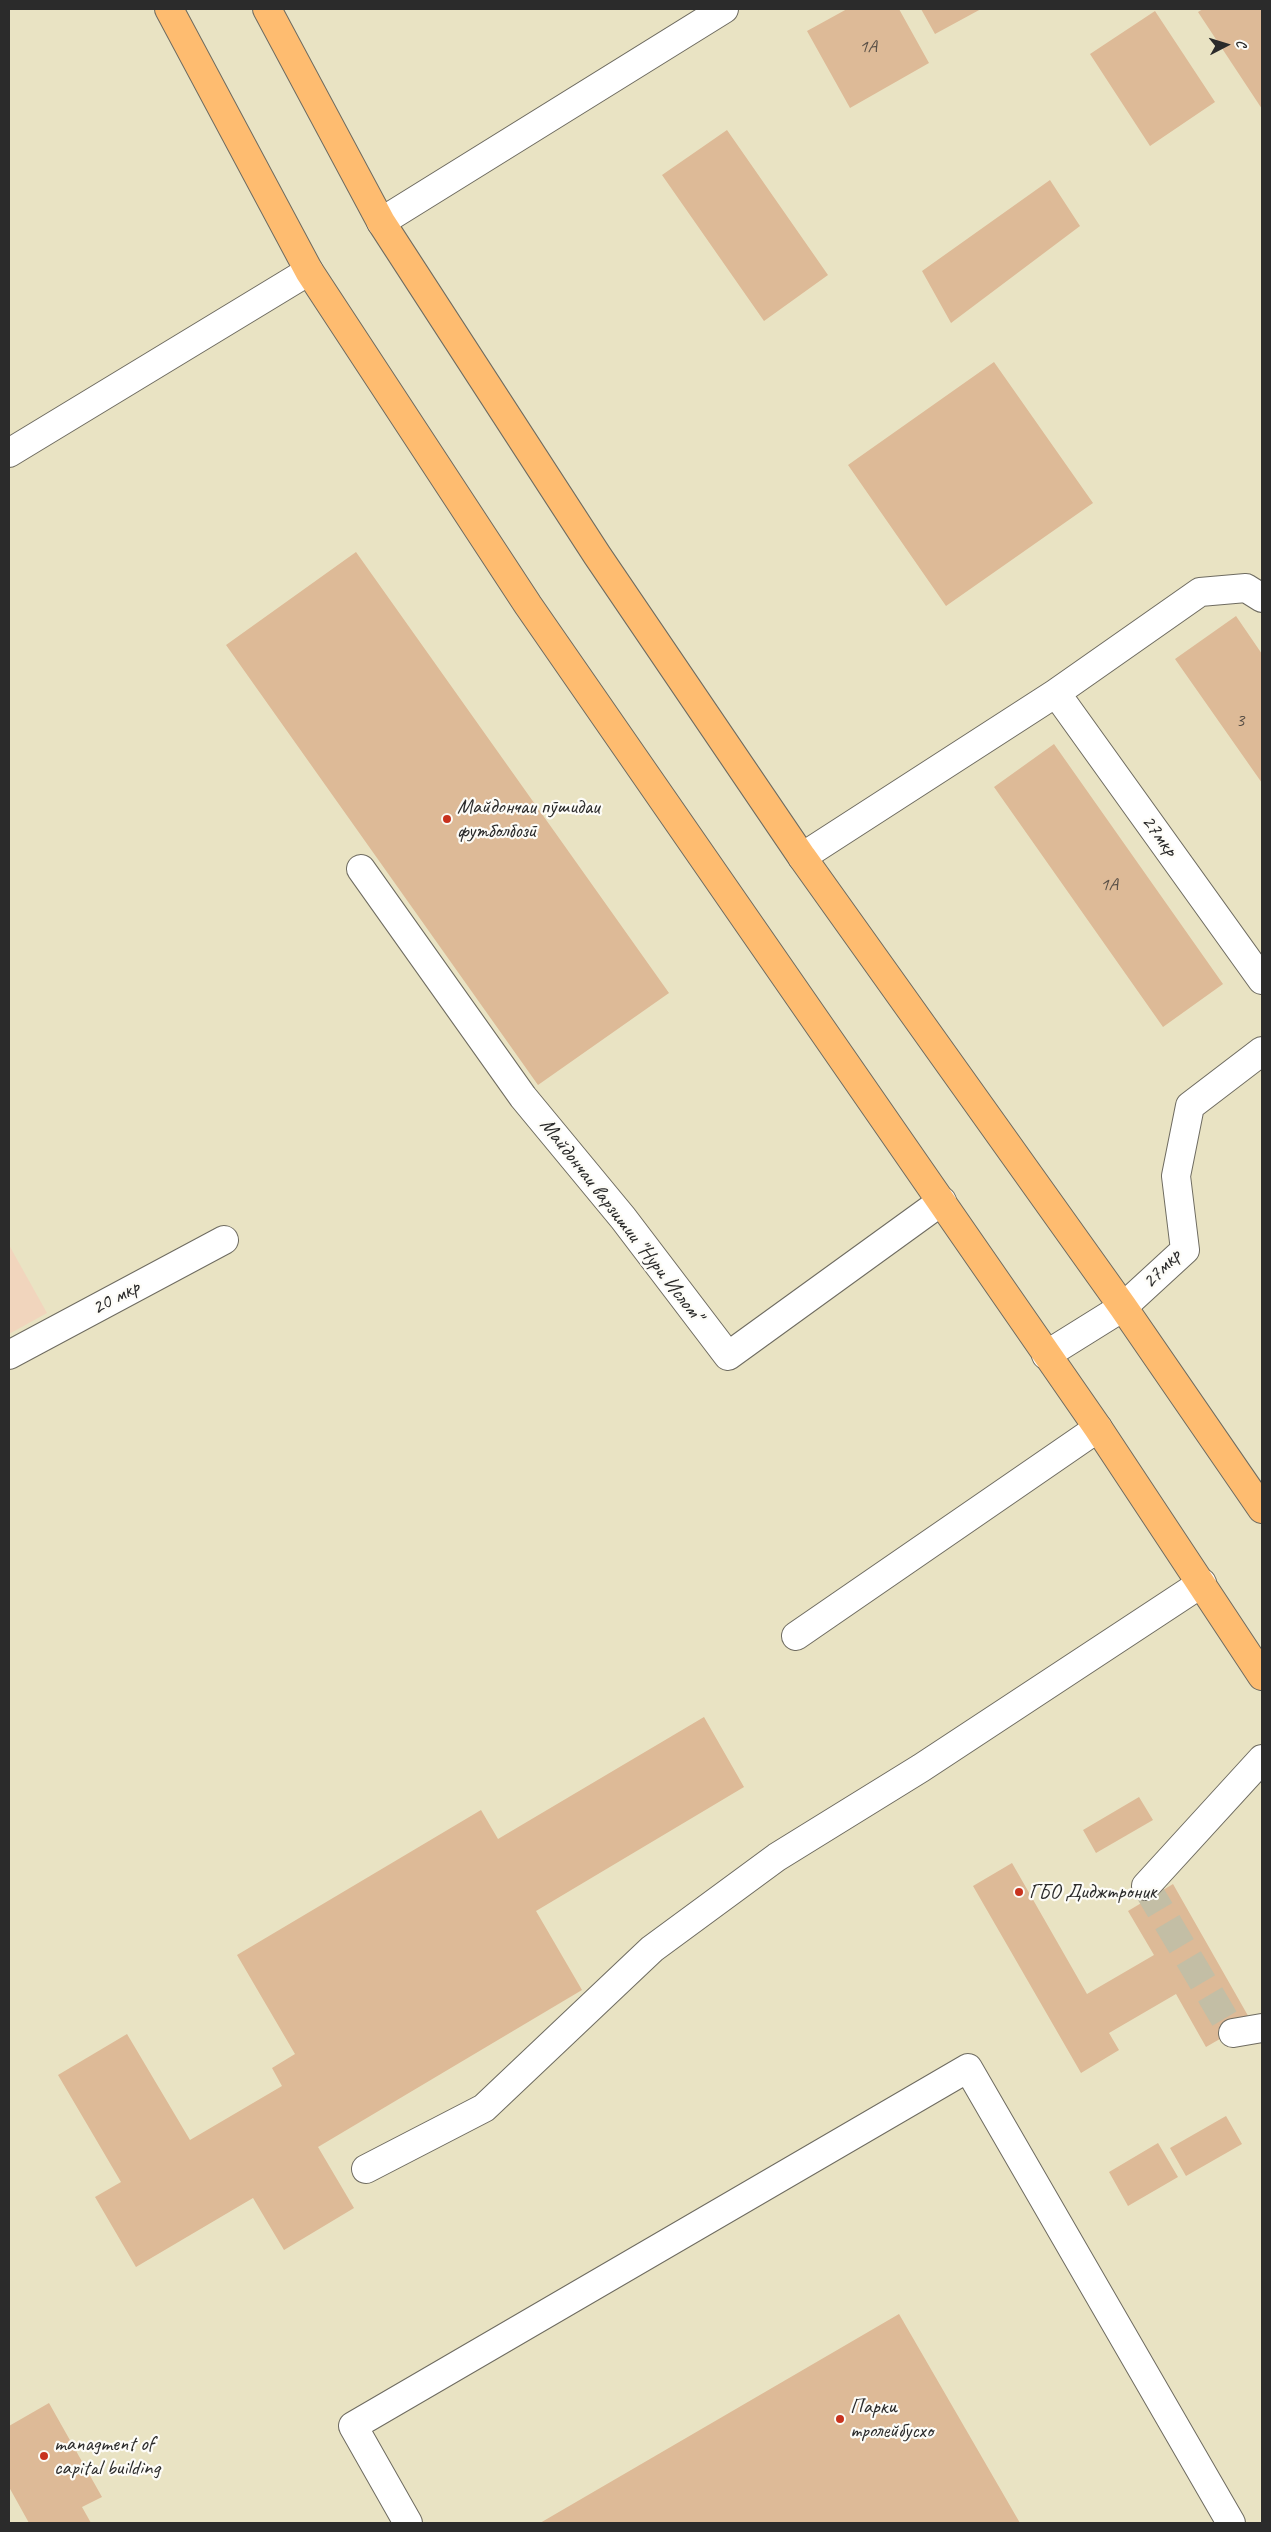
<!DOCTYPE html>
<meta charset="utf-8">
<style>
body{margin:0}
#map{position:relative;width:1271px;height:2532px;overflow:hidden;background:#e9e3c3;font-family:Caveat,sans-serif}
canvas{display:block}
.frame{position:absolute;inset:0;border:10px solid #2b2b2b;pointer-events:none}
.north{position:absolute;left:1201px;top:20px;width:50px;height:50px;-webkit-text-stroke:4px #fdfcf7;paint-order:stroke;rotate:85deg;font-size:14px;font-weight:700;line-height:20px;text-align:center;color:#2b2b2b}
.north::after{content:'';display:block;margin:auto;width:18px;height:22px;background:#2b2b2b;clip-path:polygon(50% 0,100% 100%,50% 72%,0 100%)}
</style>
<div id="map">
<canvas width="1271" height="2532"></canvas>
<div class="frame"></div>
<div class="north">С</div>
</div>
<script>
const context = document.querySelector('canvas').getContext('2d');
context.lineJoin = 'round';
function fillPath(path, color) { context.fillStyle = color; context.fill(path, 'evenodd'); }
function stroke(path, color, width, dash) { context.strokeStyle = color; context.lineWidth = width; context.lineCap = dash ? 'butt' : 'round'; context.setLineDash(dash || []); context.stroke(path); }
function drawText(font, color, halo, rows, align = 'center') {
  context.font = font + ' Caveat,sans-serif'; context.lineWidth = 4.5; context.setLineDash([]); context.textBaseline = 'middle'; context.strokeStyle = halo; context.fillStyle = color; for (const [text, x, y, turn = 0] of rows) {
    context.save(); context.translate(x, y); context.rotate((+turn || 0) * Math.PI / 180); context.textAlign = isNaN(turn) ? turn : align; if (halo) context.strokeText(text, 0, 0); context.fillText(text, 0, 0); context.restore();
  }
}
const built = new Path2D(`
 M9,1245L47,1313L9,1334Z`);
const building = new Path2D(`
 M847,9H899L929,63L850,108L807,31Z
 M921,9H981L935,34Z
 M1203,9H1262V109L1198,12Z
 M1155,11L1215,102L1150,146L1090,54Z
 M727,130L828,275L764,321L662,175Z
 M1050,180L1080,226L951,323L922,271Z
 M994,362L1093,503L946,606L848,465Z
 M356,552L669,993L538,1085L226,645Z
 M1236,616L1262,654V783L1175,659Z
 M1054,744L1223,984L1163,1027L994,787Z
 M704,1717L744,1787L536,1911L582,1990L318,2147L354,2208L284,2250L253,2198L136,2267L95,2197L121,2182L58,2075L127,2034L190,2140L282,2086L272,2068L295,2054L237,1955L481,1810L498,1839Z
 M1139,1797L1153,1820L1096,1853L1083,1830Z
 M1012,1863L1087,1994L1154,1955L1128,1911L1173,1884L1251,2021L1206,2047L1176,1994L1109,2033L1119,2050L1081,2073L973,1886Z
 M1226,2116L1242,2144L1186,2176L1170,2148Z
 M1158,2143L1178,2177L1128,2206L1109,2172Z
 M899,2314L1020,2523H540Z
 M49,2403L102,2497L82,2507L91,2523H29L9,2487V2426Z`);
const minorTunnel = new Path2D(`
 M1146,1886L1233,2033`);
const minor = new Path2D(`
 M381,222L724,9
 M9,453L309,271
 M1056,693L1200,592L1246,588L1262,598
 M802,857L1056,693L1262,980
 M361,869L523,1097L623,1218L728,1356L942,1201
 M9,1355L224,1240
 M1046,1355L1123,1307L1185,1250L1176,1176L1190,1106L1262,1051
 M796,1636L1098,1428
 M1146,1886L1262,1759
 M1233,2033L1262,2028
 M366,2169L484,2108L652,1949L777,1857L921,1768L1202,1583
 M408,2523L353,2426L968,2068L1231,2523`);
const highway = new Path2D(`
 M169,9L309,271L528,605L1098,1428L1262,1676
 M267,9L381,222L597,555L802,857L1123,1307L1262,1509`);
const markers = [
 [447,819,5,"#c8321e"],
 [1019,1892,5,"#c8321e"],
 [840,2419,5,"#c8321e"],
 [44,2456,5,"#c8321e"]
];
const numberNames = [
 ["1А",868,47],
 ["3",1240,721],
 ["1А",1109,885]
];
const poiNames = [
 ["Майдончаи пӯшидаи",457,807],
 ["футболбозӣ",457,831],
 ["ГБО Диджтроник",1029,1892],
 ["Парки",850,2407],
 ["тролейбусхо",850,2431],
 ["managment of",54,2444],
 ["capital building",54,2468]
];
const streetNames = [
 ["27мкр",1159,836,54],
 ["Майдончаи варзишии \"Нури Ислом\"",621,1220,52],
 ["27мкр",1162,1269,-46],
 ["20 мкр",116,1298,-28]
];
fillPath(built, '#f1d5bd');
fillPath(building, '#ddba97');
stroke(minorTunnel, '#c3bea5', 28, [28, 14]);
stroke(minor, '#6e6b60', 30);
stroke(highway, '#6e6b60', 30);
stroke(minor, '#fff', 28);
stroke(highway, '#febc70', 28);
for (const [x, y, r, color] of markers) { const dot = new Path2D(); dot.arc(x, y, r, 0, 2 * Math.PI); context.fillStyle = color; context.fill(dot); stroke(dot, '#fdfcf7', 2); }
drawText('19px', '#584f46', null, numberNames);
drawText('21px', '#2b2b2b', '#fdfcf7', poiNames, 'left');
drawText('21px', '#2b2b2b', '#fdfcf7', streetNames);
</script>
